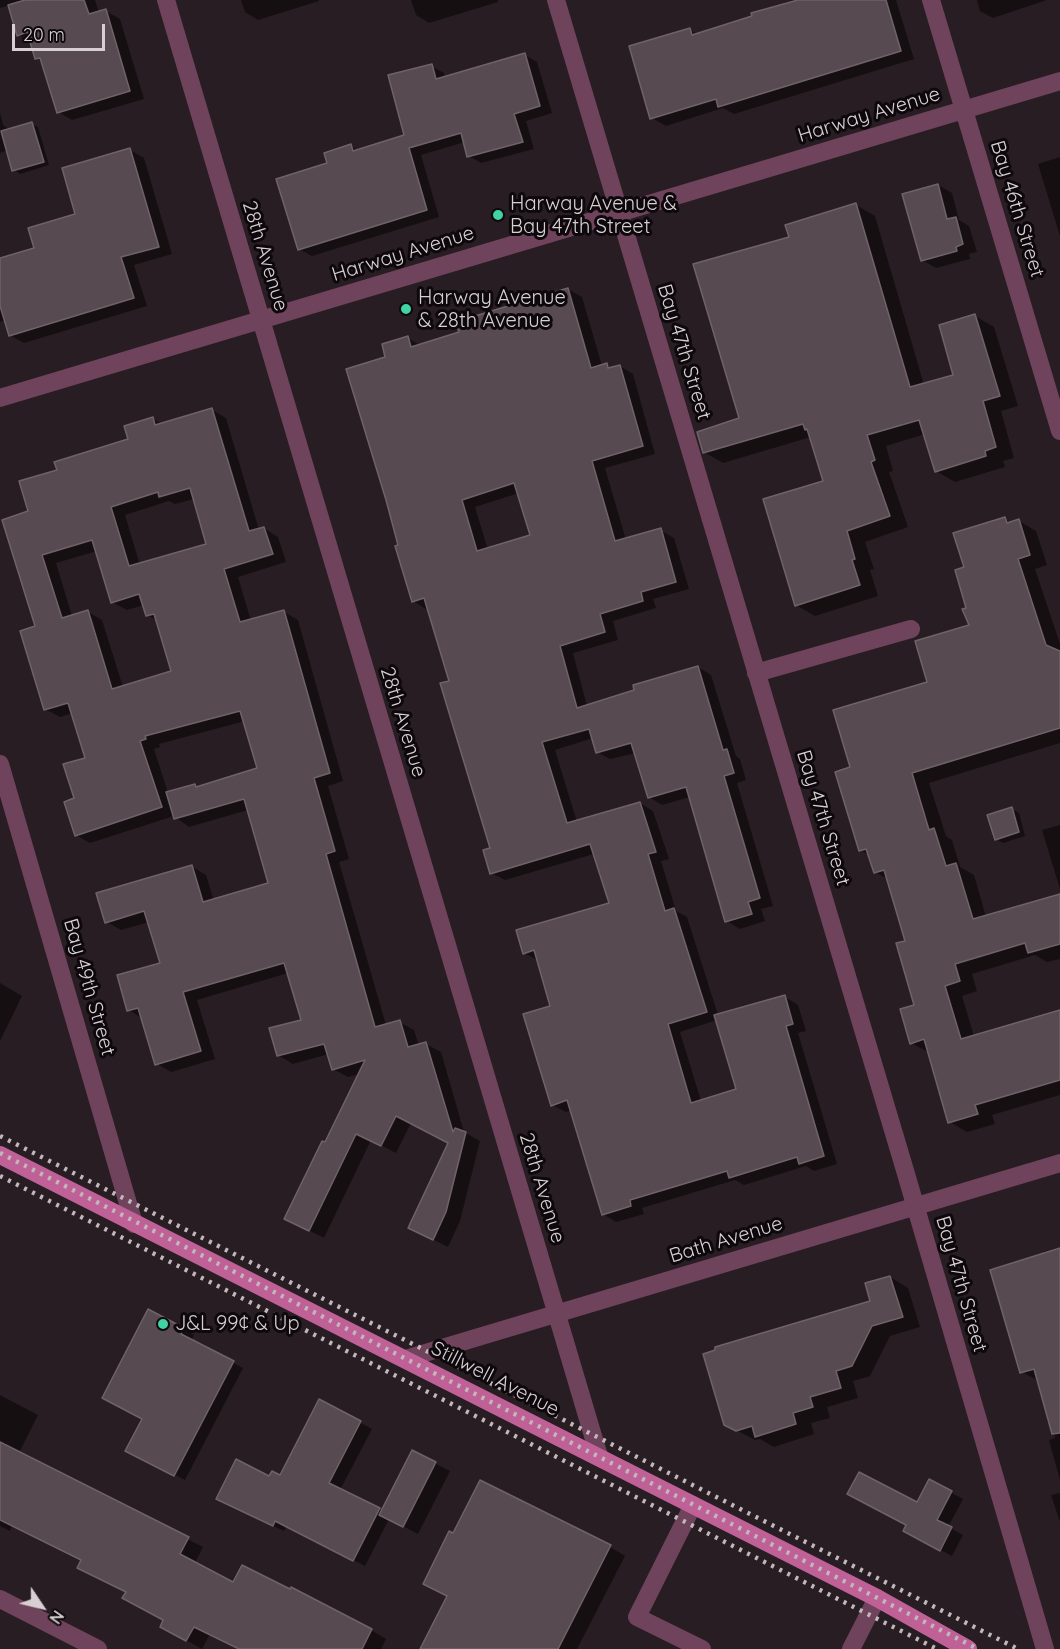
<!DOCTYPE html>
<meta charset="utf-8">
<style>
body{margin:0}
#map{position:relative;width:1060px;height:1649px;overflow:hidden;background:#281d22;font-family:Quicksand,sans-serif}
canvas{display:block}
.north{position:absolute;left:12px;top:1577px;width:60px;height:60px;-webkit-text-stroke:4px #0d080b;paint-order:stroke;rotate:125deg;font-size:16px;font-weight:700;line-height:24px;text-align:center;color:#d8cfd3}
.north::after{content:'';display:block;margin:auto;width:21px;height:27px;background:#d8cfd3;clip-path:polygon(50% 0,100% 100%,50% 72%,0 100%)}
.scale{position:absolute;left:12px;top:24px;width:93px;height:27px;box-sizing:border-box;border:3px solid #d8cfd3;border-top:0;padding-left:8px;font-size:18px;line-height:21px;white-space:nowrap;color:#d8cfd3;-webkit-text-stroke:4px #0d080b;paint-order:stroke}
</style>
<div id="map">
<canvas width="1060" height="1649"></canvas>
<div class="north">N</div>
<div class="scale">20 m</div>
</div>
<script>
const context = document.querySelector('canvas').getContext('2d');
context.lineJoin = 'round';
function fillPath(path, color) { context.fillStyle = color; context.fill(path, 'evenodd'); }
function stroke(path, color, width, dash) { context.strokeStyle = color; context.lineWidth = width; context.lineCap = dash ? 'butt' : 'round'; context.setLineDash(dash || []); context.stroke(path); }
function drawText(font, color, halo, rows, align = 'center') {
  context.font = font + ' Quicksand,sans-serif'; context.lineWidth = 6; context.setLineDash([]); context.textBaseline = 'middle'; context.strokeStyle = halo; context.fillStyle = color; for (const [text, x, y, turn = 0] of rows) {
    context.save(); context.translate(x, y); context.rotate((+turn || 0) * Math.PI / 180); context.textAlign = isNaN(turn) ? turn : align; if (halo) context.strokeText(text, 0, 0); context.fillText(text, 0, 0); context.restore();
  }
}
const shadow = new Path2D(`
 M0,0H95L99,13L106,11L120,19L144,99L72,120L58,112L43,62L37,58L32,42L18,35L10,5L0,8Z
 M241,0H319V1L258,20L245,12Z
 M411,0H498V2L429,23L416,15Z
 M815,0H896L914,59L734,114L723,108L666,126L652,118L690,30L698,35Z
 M977,0H1047L993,18L980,11Z
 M525,55L537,62L552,113L526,121L534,149L481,163L469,156L465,142L421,155L439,217L312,256L299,249L328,164L351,146L359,151L406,136L431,66L444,73L445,78Z
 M0,112L3,125L10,130L31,124L38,127L49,165L20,174L14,170L8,150L0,153Z
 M130,150L144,158L172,254L134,265L147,306L24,343L10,335L6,320L0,322V260L36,249L77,215Z
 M1060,157V236L1038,164Z
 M938,185L952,193L959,220L969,226L977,252L969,254L970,259L936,268L922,260Z
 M856,205L875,216L924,385L955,376L975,316L994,327L1018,406L1001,411L1014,458L1003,461L1005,467L955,482L936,471L925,434L886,446L893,471L889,472L908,527L865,542L874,569L870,570L878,596L815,616L796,605L824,482L811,437L723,463L704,452L741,419L790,238Z
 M568,289L582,297L602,366L606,365L613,369L620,366L633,374L655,454L605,468L626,540L660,530L674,538L689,589L653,599L656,608L613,621L618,640L573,653L587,706L636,691L698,667L711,675L736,756L740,759L746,780L737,783L773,906L761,909L765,921L740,929L727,921L690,797L662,805L649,797L636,753L610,759L597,752L593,738L555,750L577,822L640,803L653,811L669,859L661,861L676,911L687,917L718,1015L785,997L798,1005L806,1031L798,1033L837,1164L814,1171L806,1166L744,1185L735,1180L642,1208L644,1214L616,1222L603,1214L572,1110L566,1112L552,1105V1007L539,961L524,953L610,904L594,854L505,880L491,873L492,849L450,682L429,608L426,609L413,601L400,546L387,358L408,338L420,345L460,333ZM519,493L532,536L488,550L475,507ZM717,1020L738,1090L701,1101L680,1032Z
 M212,410L226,418L259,530L264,528L278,537L286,562L238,577L251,621L284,612L298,620L343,781L328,786L349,859L339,862L386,1025L399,1022L414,1030L419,1046L426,1044L441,1052L464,1132L480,1141L460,1221L448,1247L410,1228L449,1143L411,1123L396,1153L371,1140L324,1238L300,1226L326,1144L360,1074L348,1077L333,1069L329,1054L293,1064L278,1055L302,1021L288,973L197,1000L215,1059L171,1072L157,1064L143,1019L129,1010L162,964L149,922L121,930L107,922L191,866L206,875L214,901L270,884L248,810L189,827L174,816L90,843L76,835V799L87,758L73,713L60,717L45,709L37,627L30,512L59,471L130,440L153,419L162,424ZM194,499L208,545L140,565L125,515L169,501L175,504ZM97,551L112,602L127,610L144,605L147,615L158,621L173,672L123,687L102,620L88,612L72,616L56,563ZM245,721L259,769L199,787L195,785L168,793L154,749L160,747L159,744Z
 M1004,519L1012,523L1019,521L1036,531L1047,565L1035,569L1060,644V743L929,783L946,836L952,840L960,867L974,875L986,917L1060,896V959L1047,962L1035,955L972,974L977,991L962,996L974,1036L1060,1011V1095L992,1115L995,1124L967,1132L950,1122L930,1053L911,1043L916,1006L907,942L889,880L875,872L869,855L860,850L852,768L928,683L971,626L968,609L966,568Z
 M1012,809L1019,813L1025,836L1003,843L996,839Z
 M1060,825V889L1042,830Z
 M0,983L22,996L0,1041Z
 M1060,1247V1480L1049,1440L1055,1438L1039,1380H1037L1022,1372L1043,1252Z
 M890,1277L908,1288L920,1327L890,1336L870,1376L853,1381L858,1398L827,1407L830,1418L811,1423L814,1434L774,1447L760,1439L755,1440L725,1424L872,1302Z
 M149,1311L194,1335L191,1341L243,1368L185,1480L137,1456L144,1418Z
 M0,1395L38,1415L19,1453L203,1547L195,1563L234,1584L371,1630L386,1639L381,1649H239L210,1634L202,1649L177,1635L165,1620L82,1561L12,1526L10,1531L0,1526Z
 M320,1401L372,1429L340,1490L382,1511L413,1452L450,1471L418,1534L389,1519L365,1566L287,1526L284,1531L229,1504L270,1478H281Z
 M930,1481L963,1499L948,1527L963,1535L952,1556L916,1537L918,1504Z
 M1060,1493V1522L1051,1495Z
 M610,1547L625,1556L577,1649H421Z`);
const building = new Path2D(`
 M25,0H84L89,14L106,9L130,91L57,113L40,58L35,59L27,32L17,36L8,5Z
 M798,0H886L901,51L718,107L716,99L650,119L629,46L690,28L692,35L752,16L751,13Z
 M525,53L540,106L514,114L523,142L467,157L461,133L409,148L427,210L298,250L276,179L327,163L324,153L351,144L353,151L404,135L388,75L432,64L436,79Z
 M32,122L44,162L12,171L1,131Z
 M130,148L159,247L121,257L134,298L9,336L0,306V258L34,248L28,228L75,214L62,168Z
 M938,184L947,219L956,217L963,244L956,247L957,251L921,261L902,194Z
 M856,203L910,387L953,375L939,325L975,314L1000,396L983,401L996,447L985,451L986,456L935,472L919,420L867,435L875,460L871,462L890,516L847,531L855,559L852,560L860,585L795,606L763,499L823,481L807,429L805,430L803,424L703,453L697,432L739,418L693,264L789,237L785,225Z
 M568,288L591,368L607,363L608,368L620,365L643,446L592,461L615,541L661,528L676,582L641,592L643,601L600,614L605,632L560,646L577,708L634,690L633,685L698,666L723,750L727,749L734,773L724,776L760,898L748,902L752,914L725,922L686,787L648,798L631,743L596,753L589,729L542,742L567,823L640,802L656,852L648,854L665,911L674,908L707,1012L668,1024L691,1103L736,1089L714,1015L785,995L793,1024L786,1026L824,1156L799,1164L797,1157L729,1178L727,1171L630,1200L631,1206L602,1215L567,1100L551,1106L523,1014L550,1006L534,950L523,954L516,930L609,903L590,844L490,874L483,850L490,848L440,683L449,681L424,598L412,602L395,546L398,545L386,500L346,369L385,357L382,344L408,336L411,347L459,332L455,322ZM514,483L530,535L477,551L462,500Z
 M212,408L249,531L264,527L273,554L224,569L240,622L284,610L330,773L314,778L335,851L326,854L375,1027L400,1020L408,1047L426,1042L453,1132L455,1128L466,1132L446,1212L433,1240L408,1228L448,1143L396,1116L381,1146L356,1134L309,1231L284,1219L322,1141L325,1142L365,1060L332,1070L324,1044L277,1056L269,1028L301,1020L284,963L183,992L201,1051L155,1065L138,1008L127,1011L117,975L160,963L144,911L105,923L96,893L192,865L203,902L268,883L244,799L174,819L166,792L195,784L196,787L257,768L240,711L145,736L146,739L140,741L162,807L75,836L64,802L74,798L63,764L85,758L68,703L44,710L20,631L35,626L2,520L28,511L19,481L57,470L54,462L128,439L124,426L153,417L155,425ZM190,488L206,544L129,566L111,507L158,492L159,497ZM92,540L111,603L139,594L146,616L154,614L171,671L112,689L88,610L62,618L42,555Z
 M1005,517L1007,523L1019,519L1030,555L1018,559L1046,645L1060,651V728L912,773L929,830L934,828L946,866L956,863L973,919L1060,894V944L1028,953L1025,943L955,964L960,981L945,986L961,1039L1060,1010V1080L975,1105L978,1114L948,1123L924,1039L910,1044L900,1009L914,1005L896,943L905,941L884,870L874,873L866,849L859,851L835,772L850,767L833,710L927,682L915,641L969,625L962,609L966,608L955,570L964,567L953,533Z
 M1012,807L1019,832L995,840L987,815Z
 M1060,1248V1433L1052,1434L1034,1369L1020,1373L990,1270Z
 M890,1276L903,1317L872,1326L852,1366L836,1371L841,1388L810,1397L813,1407L793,1413L796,1424L755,1437L752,1426L736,1431L724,1425L703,1354L715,1350V1347L870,1301L865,1283Z
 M148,1309L184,1328L181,1334L234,1361L174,1476L125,1451L142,1419L102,1398Z
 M319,1399L361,1421L329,1483L380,1508L353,1561L275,1521L273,1526L216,1499L236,1459L269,1476L272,1471L280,1475Z
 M0,1442L189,1537L180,1554L233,1582L242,1565L290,1589L291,1587L372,1629L362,1649H239L194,1627L186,1641L160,1627L163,1620L122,1598L126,1592L77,1568L81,1560L0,1520Z
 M412,1450L436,1462L403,1527L379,1515Z
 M859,1472L917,1502L929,1479L952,1491L937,1520L952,1527L940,1551L903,1531L906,1525L847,1494Z
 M480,1480L611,1545L558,1649H420L447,1596L423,1584L449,1531L453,1533Z`);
const minor = new Path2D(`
 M166,0L599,1456
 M556,0L904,1167L1045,1649
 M931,0L1060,431
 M0,398L1060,81
 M756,673L911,629
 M0,764L134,1224
 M405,1359L1060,1163
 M693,1505L637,1617L702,1649
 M0,1599L98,1649
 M851,1649L877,1598`);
const major = new Path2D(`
 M0,1155L877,1598L968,1649`);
const rail = new Path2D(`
 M0,1136L1018,1649
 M0,1153L978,1649
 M0,1176L937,1649`);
const markers = [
 [498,215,6,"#3fd4a2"],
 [406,309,6,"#3fd4a2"],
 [163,1324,6,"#3fd4a2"]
];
const streetNames = [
 ["Harway Avenue",869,115,-17],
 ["Bay 46th Street",1017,209,73],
 ["Harway Avenue",403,254,-17],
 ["28th Avenue",265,256,73],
 ["Bay 47th Street",684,352,73],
 ["28th Avenue",403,722,73],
 ["Bay 47th Street",823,818,73],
 ["Bay 49th Street",89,987,74],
 ["28th Avenue",542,1188,73],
 ["Bath Avenue",726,1240,-17],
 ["Bay 47th Street",961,1284,74],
 ["Stillwell Avenue",495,1379,27]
];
const poiNames = [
 ["Harway Avenue &",510,204],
 ["Bay 47th Street",510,227],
 ["Harway Avenue",418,298],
 ["& 28th Avenue",418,321],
 ["J&L 99¢ & Up",175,1324]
];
fillPath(shadow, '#0007');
fillPath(building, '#574a50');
stroke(building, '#706269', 1.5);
stroke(minor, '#70435c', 18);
stroke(major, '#bf6197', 18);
stroke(rail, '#c1b8bc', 4.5, [3, 6]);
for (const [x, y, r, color] of markers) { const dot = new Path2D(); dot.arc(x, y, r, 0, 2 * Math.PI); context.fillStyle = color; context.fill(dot); stroke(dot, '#0d080b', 2); }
drawText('20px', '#d8cfd3', '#0d080b', streetNames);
drawText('20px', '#d8cfd3', '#0d080b', poiNames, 'left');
</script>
